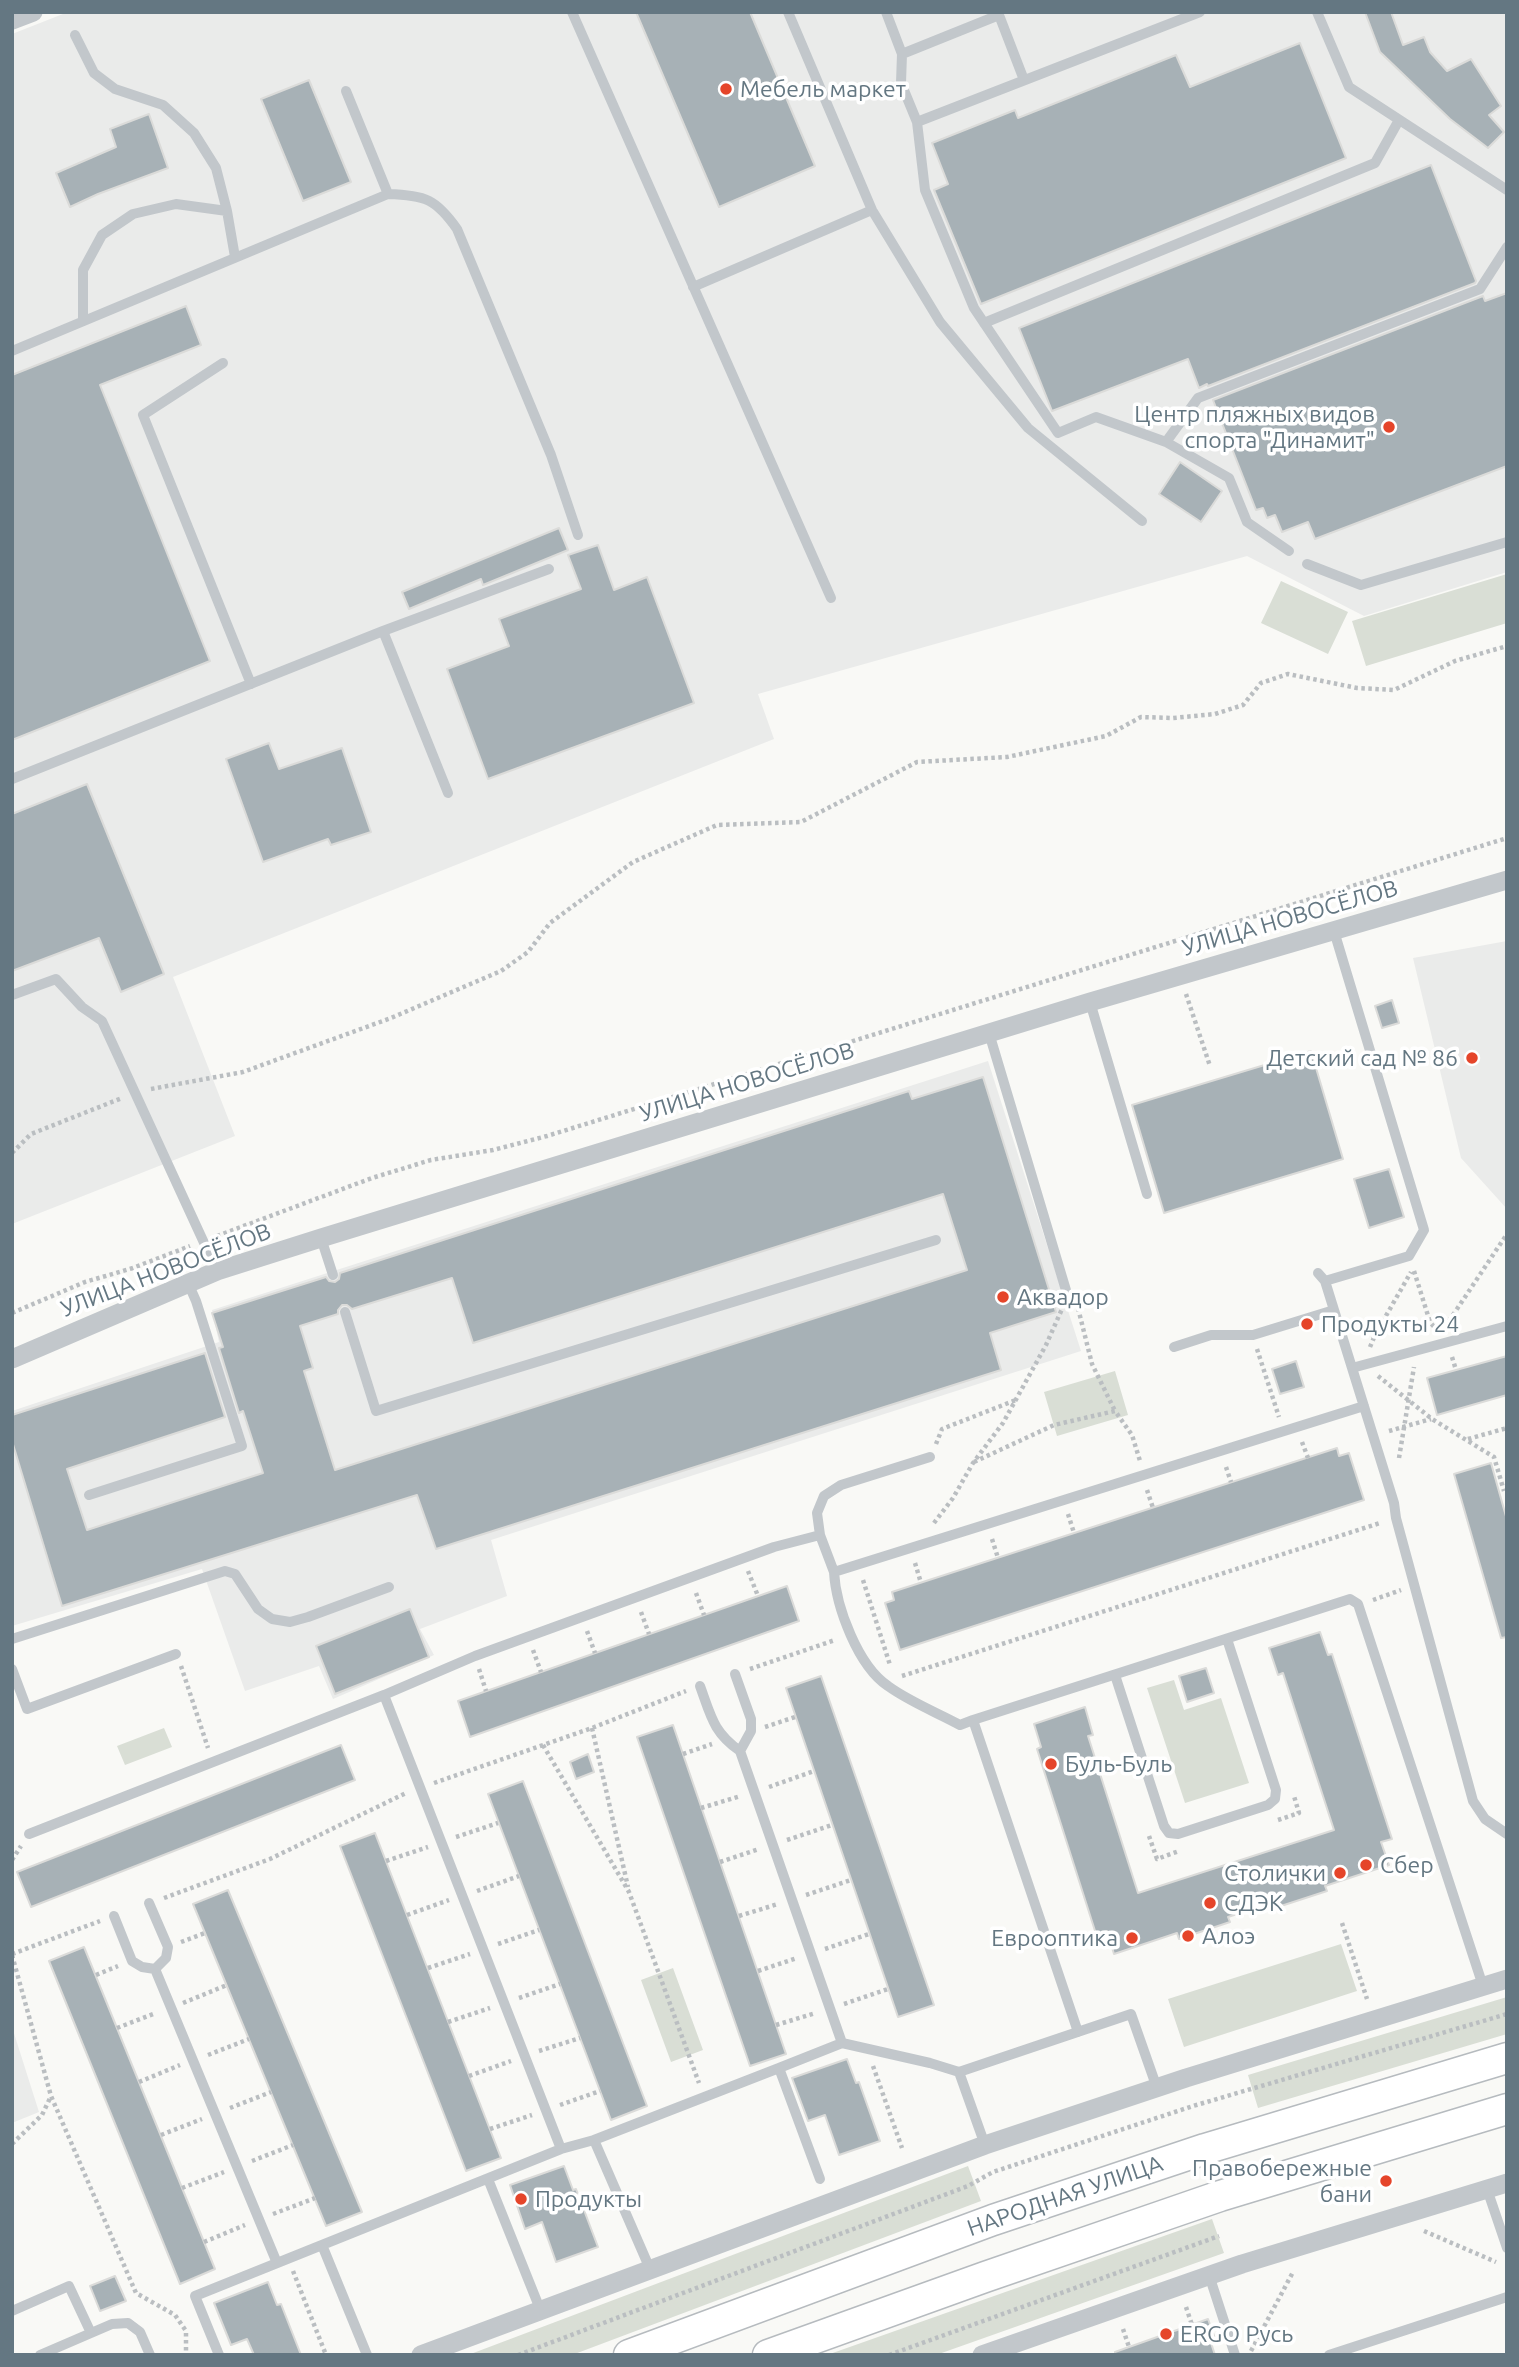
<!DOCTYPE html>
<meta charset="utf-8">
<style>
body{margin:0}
#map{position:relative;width:1519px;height:2367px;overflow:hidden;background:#f9f9f6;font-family:Ubuntu,sans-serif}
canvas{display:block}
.frame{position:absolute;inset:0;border:14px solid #647782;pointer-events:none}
</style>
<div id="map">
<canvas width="1519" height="2367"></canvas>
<div class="frame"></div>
</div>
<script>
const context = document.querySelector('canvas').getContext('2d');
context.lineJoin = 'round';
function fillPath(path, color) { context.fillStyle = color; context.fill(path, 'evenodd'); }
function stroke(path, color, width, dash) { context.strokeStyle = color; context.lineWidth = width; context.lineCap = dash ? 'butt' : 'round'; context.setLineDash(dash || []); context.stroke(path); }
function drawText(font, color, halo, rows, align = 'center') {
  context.font = font + ' Ubuntu,sans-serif'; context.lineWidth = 7; context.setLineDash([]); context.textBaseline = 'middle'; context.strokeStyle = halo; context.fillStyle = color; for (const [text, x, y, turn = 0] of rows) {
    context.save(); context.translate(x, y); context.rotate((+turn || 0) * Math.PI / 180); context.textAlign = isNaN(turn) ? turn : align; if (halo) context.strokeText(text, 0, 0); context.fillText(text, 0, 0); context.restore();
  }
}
const built = new Path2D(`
 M68,12H1507V572L1364,616L1247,556L758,694L774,739L173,977L235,1136L12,1224V34Z
 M1507,941V1209L1461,1158L1413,958Z
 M988,1061L1081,1351L491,1540L507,1596L420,1629L434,1655L333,1699L319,1666L245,1691L202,1569L12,1626V1411L219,1342L212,1310Z
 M12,2027L39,2112L12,2123Z`);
const green = new Path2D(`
 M1507,574V623L1366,666L1352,621Z
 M1281,581L1348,612L1328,654L1261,623Z
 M1115,1371L1128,1415L1057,1436L1044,1392Z
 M1174,1680L1184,1710L1221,1698L1249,1783L1185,1803L1147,1688Z
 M164,1728L172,1747L125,1765L117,1746Z
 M1341,1944L1357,1991L1184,2047L1168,1999Z
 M673,1968L703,2050L671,2062L641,1980Z
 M1507,1997V2034L1258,2108L1248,2075Z
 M968,2166L981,2201L572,2355H468Z
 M1212,2219L1224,2253L936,2355H827Z`);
const building = new Path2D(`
 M636,12H750L815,166L719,207Z
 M1365,12H1391L1403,45L1424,37L1430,52L1447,71L1471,59L1501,106L1489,115L1504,132L1488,148L1450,119L1380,52Z
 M1300,43L1346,158L981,304L934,190L948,184L932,143L1015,110L1018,118L1176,55L1190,87Z
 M309,80L351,182L303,201L261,99Z
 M149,114L168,168L98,194L70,207L56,173L116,147L110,129Z
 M1431,165L1476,281L1475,283L1208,386L1207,384L1199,388L1188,359L1052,411L1019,328Z
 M1507,293V466L1315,539L1308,522L1282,532L1275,515L1267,518L1263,508L1256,510L1213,400L1483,296L1485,301Z
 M186,306L201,345L100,385L210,661L12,740V375Z
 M1180,462L1222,491L1201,522L1159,494Z
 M559,528L568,550L483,585L481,579L409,609L402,592Z
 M598,545L614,590L647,577L694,703L488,779L447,669L509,646L499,619L581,589L568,555Z
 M269,743L279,769L342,748L371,832L331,845L328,839L263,862L226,759Z
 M87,784L164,974L121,992L99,938L12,971V814Z
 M1392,1000L1399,1023L1382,1028L1375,1006Z
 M1311,1051L1343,1159L1164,1213L1132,1105Z
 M983,1077L1056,1312L990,1333L1001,1370L436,1549L417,1495L62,1606L12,1441V1415L205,1353L225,1417L67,1469L87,1530L263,1473L243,1411L239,1413L219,1348L223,1347L212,1313L326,1277L329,1281L335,1282L339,1279L340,1273L909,1091L912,1099ZM943,1194L967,1270L335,1470L304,1371L313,1368L300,1326L338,1314V1310L342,1305H347L352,1309L452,1278L473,1343Z
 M1389,1169L1404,1217L1369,1228L1354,1179Z
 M1507,1356V1395L1437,1415L1427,1378Z
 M1296,1361L1304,1387L1280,1394L1272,1369Z
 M1337,1448L1339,1456L1349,1453L1364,1500L900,1650L885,1603L894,1600L892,1592Z
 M1491,1463L1507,1520V1637L1501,1638L1454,1474Z
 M787,1586L799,1621L470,1737L458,1701Z
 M410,1609L429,1657L335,1694L316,1646Z
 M1320,1632L1328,1655L1332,1654L1392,1839L1381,1842L1389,1865L1325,1886L1327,1891L1278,1907L1276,1901L1228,1917L1230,1922L1179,1939L1177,1933L1114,1954L1107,1931L1096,1934L1037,1749L1041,1747L1034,1724L1085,1707L1093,1735L1088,1736L1138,1893L1334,1830L1283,1673L1278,1675L1269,1648Z
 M1206,1668L1214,1693L1187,1702L1179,1676Z
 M821,1676L934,2005L898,2017L786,1688Z
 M673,1725L786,2054L750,2066L637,1737Z
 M341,1745L355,1780L31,1907L17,1872Z
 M588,1754L594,1772L576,1779L570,1762Z
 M523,1781L647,2106L611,2120L488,1794Z
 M375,1833L501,2158L466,2171L340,1846Z
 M228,1890L362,2212L326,2226L193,1904Z
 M84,1947L215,2269L180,2284L49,1961Z
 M847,2059L856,2083L859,2082L880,2141L839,2155L825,2115L808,2121L792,2078Z
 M564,2166L573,2190L576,2189L598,2247L556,2262L542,2222L525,2229L510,2185Z
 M115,2276L126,2301L100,2311L90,2286Z
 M268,2282L277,2305L281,2304L301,2355H254L247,2339L231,2345L214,2303Z
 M1208,2319L1216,2341L1211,2343L1215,2355H1115V2352Z`);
const path = new Path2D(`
 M1186,994L1210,1066
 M151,1089L243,1072L391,1018L501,971L528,952L550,923L633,862L717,825L801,822L917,762L1007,757L1106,736L1141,717L1173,718L1215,714L1243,705L1261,683L1288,674L1357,688L1394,690L1455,661L1507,646
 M12,1153L31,1134L122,1098
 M217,1236L372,1178L431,1160L493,1150L547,1136L1507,838
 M1414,1271L1430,1322L1435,1328
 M1078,1308L1092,1364L1115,1411
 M12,1313L85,1282L133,1268L190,1246
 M1445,1327L1507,1234
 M1370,1347L1375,1335L1411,1272
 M1257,1349L1279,1417
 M1452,1357L1456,1370
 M1378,1376L1432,1419L1494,1457L1504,1491
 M1389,1431L1431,1419
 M1468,1439L1507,1428
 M1302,1442L1308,1458
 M936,1444L942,1429L1016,1400
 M1399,1458L1414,1367
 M974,1462L1054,1425L1115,1411L1132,1435L1140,1461
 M1226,1467L1231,1482
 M1147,1490L1153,1508
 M1068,1514L1074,1533
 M934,1523L953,1498L973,1463L1003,1423L1046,1345L1062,1309
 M992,1539L998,1558
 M915,1563L921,1583
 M748,1571L758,1596
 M863,1580L890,1665
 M696,1593L704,1615
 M1373,1600L1401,1590
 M641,1612L649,1634
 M587,1631L595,1653
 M533,1650L541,1672
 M181,1666L208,1748
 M479,1669L486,1691
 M750,1669L835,1640
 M902,1676L1380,1523
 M765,1727L795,1717
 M592,1728L628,1887
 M543,1745L629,1892L699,2083
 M683,1754L712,1744
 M434,1783L592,1728L686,1691
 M769,1787L814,1771
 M701,1808L741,1796
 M1278,1820L1299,1813L1294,1796
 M1149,1836L1157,1859L1179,1851
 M456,1837L498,1823
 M787,1840L832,1825
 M12,1860L21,1846
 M386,1861L428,1847
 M720,1862L759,1849
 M477,1891L519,1876
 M806,1895L851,1880
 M164,1898L270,1859L406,1793
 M407,1915L449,1900
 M739,1916L778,1904
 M1342,1923L1367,1999
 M181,1942L205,1933
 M498,1944L539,1930
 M825,1949L869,1934
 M12,1954L100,1921
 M12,1955L51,2096L136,2293L175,2315L186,2331V2355
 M428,1968L470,1954
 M758,1971L797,1958
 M96,1975L118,1966
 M519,1998L560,1984
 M183,2003L227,1985
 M844,2004L888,1989
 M448,2022L490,2008
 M776,2025L816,2013
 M117,2028L156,2013
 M539,2051L580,2038
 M208,2055L249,2039
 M873,2066L902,2148
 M469,2076L511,2061
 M139,2082L180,2065
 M560,2105L600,2091
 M230,2108L271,2092
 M490,2129L532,2115
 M161,2135L202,2119
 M12,2144L42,2115L51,2096
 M252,2161L293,2145
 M182,2188L224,2172
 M273,2214L315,2198
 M1424,2231L1496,2262
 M204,2242L245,2225
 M293,2271L326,2355
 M1186,2307L1192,2325
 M1123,2329L1129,2347
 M1251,2351L1293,2272
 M518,2355L968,2186L993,2172L1193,2106L1507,2014
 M889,2355L1219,2236`);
const service = new Path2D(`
 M572,12L831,598
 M788,12L872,210L940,322L1028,428L1142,521
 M886,12L902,54L901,83L917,122L1200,12
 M1317,12L1349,87L1507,190
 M75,35L94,73L115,89L163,105L194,133L216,168L227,211L235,257
 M902,54L999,15L1024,80
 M346,91L388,194
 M917,122L925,190L974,308L1058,433L1096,417L1166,442L1229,478L1247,522L1289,551
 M693,287L872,210
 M83,321V270L102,235L133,214L176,204L227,211
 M984,323L1375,163L1399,120
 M12,351L388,194C425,195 436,199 457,229L551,455L578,535
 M223,363L143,415L251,684
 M1166,442L1198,398L1480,289L1507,247
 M1307,564L1361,585L1507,542
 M383,631L448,793
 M12,779L383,631L549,569
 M12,995L56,979L82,1007L102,1021L217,1271
 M1090,1002L1147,1194
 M989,1033L1068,1297
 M321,1238L333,1275
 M1318,1273L1325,1281L1394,1503L1396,1518L1473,1801L1485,1819L1507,1834
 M1325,1281L1409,1256L1424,1230L1334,931
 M345,1312L376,1411L936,1240
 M1174,1347L1211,1335H1253L1334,1310
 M1352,1368L1507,1326
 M89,1495L242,1446L196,1301L188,1283
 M834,1572L820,1535L817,1513L824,1496L841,1485L930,1457
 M12,1639L225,1571L235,1574L258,1609L272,1619L290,1622L308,1617L389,1587
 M12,1669L27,1709L176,1654
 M735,1674L751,1719V1731L740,1751
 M1115,1675L1164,1826L1169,1833L1178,1834L1268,1805L1275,1799L1276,1790L1227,1639
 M700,1686C711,1716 713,1732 740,1751L842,2043L930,2063L959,2072L1131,2014L1157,2088
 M384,1695L561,2149L594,2140L650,2269
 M973,1720L1350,1599L1358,1604L1483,1986
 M29,1834L384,1695L475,1656L774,1547L820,1535
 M149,1903L168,1947L166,1958L155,1969
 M114,1916L132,1961L142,1967L155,1969L277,2263
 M1078,2032L973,1720L960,1725C936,1712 910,1702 888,1686C858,1666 836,1607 834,1572L1364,1406
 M959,2072L985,2145
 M594,2140L779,2068
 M488,2179L540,2309
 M820,2179L779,2068L842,2043
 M1487,2189L1507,2248
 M322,2245L367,2355
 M1209,2275L1235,2355
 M12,2311L69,2286L91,2333
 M40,2355L112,2324L128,2323L140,2332L150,2355
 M219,2355L195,2296L561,2149
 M1329,2355L1507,2297`);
const minor = new Path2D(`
 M12,20L33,12
 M12,1359L217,1271L321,1238L1090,1002L1507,880
 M421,2355L985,2145L1186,2078L1507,1979
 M982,2355L1242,2264L1507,2183`);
const primary = new Path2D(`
 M629,2355L993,2220L1205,2149L1507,2058
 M768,2355L985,2277L1220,2196L1507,2109`);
const markers = [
 [726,89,7,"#e5452a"],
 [1389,427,7,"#e5452a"],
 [1472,1058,7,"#e5452a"],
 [1003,1297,7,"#e5452a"],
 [1307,1324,7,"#e5452a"],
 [1051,1764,7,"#e5452a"],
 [1366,1865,7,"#e5452a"],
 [1340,1873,7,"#e5452a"],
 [1210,1903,7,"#e5452a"],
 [1188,1936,7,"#e5452a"],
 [1132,1938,7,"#e5452a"],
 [1386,2181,7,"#e5452a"],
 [521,2199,7,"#e5452a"],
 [1166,2334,7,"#e5452a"]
];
const poiNames = [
 ["Мебель маркет",740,89],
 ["Центр пляжных видов",1375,414,"right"],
 ["спорта \"Динамит\"",1375,440,"right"],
 ["Детский сад № 86",1458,1058,"right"],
 ["Аквадор",1017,1297],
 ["Продукты 24",1321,1324],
 ["Буль-Буль",1065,1764],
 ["Сбер",1380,1865],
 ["Столички",1326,1873,"right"],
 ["СДЭК",1224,1903],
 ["Алоэ",1202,1936],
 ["Еврооптика",1118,1938,"right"],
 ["Правобережные",1372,2168,"right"],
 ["бани",1372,2194,"right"],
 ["Продукты",535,2199],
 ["ERGO Русь",1180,2334]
];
const streetNames = [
 ["УЛИЦА НОВОСЁЛОВ",1290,918,-16],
 ["УЛИЦА НОВОСЁЛОВ",747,1082,-17],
 ["УЛИЦА НОВОСЁЛОВ",166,1270,-21],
 ["НАРОДНАЯ УЛИЦА",1065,2196,-19]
];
fillPath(built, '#eaebea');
fillPath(green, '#d9ded5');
fillPath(building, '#a7b1b6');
stroke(building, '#dbdbd9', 2);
stroke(primary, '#b6bbbf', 33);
stroke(path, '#babec1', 4.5, [3.5, 3.5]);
stroke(service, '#c2c7cb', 10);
stroke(minor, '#c2c7cb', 19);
stroke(primary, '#fff', 30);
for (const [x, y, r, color] of markers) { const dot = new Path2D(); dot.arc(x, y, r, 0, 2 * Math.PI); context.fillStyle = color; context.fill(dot); stroke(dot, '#fff', 2.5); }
drawText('23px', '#647782', '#fff', poiNames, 'left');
drawText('23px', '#647782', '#fff', streetNames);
</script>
